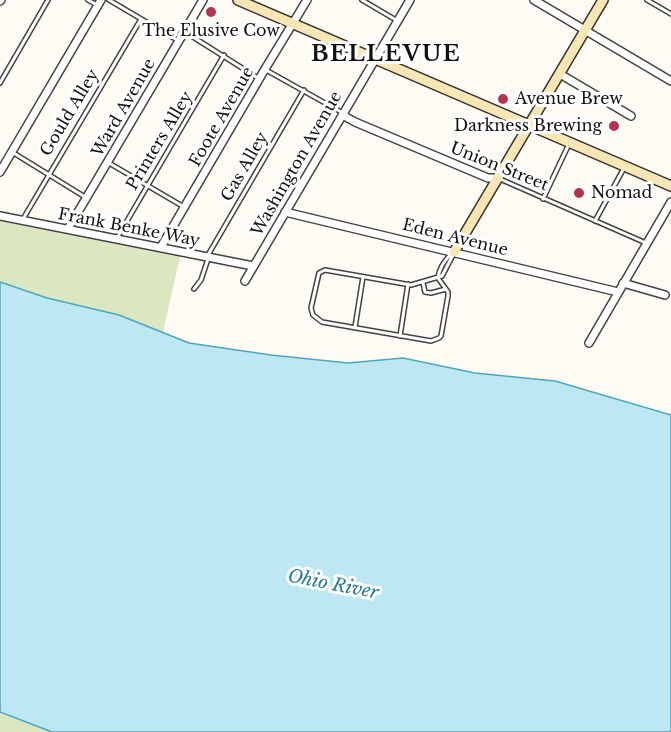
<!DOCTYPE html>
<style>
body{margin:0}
canvas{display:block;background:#fefbf4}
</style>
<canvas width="671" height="732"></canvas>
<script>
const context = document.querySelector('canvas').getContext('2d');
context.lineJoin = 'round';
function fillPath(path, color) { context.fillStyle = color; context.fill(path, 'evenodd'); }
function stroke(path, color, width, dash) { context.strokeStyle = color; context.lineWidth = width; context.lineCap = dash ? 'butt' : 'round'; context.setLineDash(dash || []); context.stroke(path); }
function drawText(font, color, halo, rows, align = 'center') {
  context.font = font + ' "Libre Baskerville",serif'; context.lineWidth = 6; context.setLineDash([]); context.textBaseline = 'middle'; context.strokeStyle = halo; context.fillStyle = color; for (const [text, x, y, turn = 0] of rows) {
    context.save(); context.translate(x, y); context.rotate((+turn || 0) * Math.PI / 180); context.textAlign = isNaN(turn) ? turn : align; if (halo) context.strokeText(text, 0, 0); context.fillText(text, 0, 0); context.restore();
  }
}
const green = new Path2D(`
 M0,216L181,252L163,332L119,315L47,298L0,282Z
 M0,712L52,732H0Z`);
const water = new Path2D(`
 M0,282L47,298L119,315L189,343L271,355L348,363L403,358L475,373L555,381L671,415V732H52L0,712Z`);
const lane = new Path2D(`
 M88,0L97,5
 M109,0L177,40
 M362,0L396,20
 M647,0L671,14
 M185,32L258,78
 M266,70L343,113
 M0,83L48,0
 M12,152L85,197
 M109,163L184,207
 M500,179L646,243
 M543,199L569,144
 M23,219L141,19
 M595,221L624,168
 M117,238L224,55
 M208,255L304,90
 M438,278L448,292V296L441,336L439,338L431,341L322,322L313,315L311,308L319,273L325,270L411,285L442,276L453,255
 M438,278C439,268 444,261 451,254
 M423,283L425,292L431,293L446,289
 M194,289L201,280L208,259
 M355,327L363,277
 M400,336L408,284`);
const street = new Path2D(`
 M534,0L671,81
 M0,1L1,0
 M560,74L631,116
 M343,113L346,117L355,122L488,178H498
 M0,172L101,0
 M285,212L618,292
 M0,216L253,266
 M68,229L203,0
 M161,247L265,69L307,0
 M245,281L410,0
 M623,283L665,295
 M589,343L671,202`);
const secondary = new Path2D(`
 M238,0L671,186
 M454,252L603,0`);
const markers = [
 [211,12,6,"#b6334f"],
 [503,99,6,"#b6334f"],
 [614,126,6,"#b6334f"],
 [579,193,6,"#b6334f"]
];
const poiNames = [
 ["The Elusive Cow",211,31,"center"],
 ["Avenue Brew",515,99],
 ["Darkness Brewing",602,126,"right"],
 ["Nomad",591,193]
];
const streetNames = [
 ["Ward Avenue",124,108,-60],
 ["Gould Alley",70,113,-59],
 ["Foote Avenue",222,117,-60],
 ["Printers Alley",160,141,-59],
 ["Washington Avenue",297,164,-60],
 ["Gas Alley",245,167,-60],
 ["Union Street",499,167,22],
 ["Frank Benke Way",129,228,11],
 ["Eden Avenue",455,238,14]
];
const waterNames = [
 ["Ohio River",333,585,11]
];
const districtNames = [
 ["BELLEVUE",386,55]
];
fillPath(green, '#dae7c0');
fillPath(water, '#bde7f2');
stroke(water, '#4aa7c3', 1.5);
stroke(lane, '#434343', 6);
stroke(street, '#434343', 10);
stroke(secondary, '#323232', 12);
stroke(lane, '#fff', 3);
stroke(street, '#fff', 7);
stroke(secondary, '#f8e6b5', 9);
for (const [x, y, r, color] of markers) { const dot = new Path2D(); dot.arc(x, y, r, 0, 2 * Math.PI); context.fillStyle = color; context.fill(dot); stroke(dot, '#fff', 2); }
drawText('16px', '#101010', '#fff', poiNames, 'left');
drawText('16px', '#101010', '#fff', streetNames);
drawText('italic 18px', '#237999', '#fff', waterNames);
context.letterSpacing = '1.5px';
drawText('bold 22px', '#101010', '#fff', districtNames);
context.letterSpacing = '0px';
</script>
